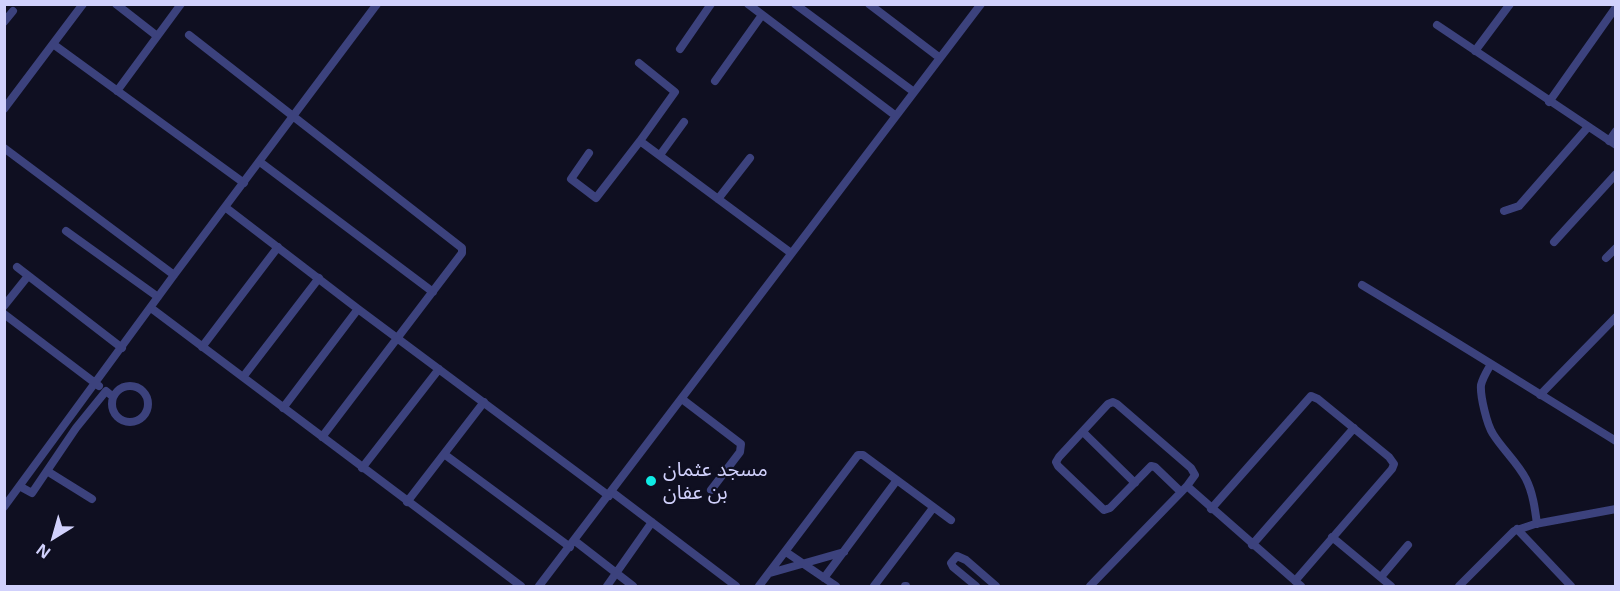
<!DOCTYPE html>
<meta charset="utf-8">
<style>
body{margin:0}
#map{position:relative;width:1620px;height:591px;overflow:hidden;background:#0f0f21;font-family:"Open Sans",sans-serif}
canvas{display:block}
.frame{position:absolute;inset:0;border:6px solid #d1d1fc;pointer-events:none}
.north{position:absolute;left:24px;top:507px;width:60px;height:60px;-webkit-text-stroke:4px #0f0f21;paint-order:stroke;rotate:217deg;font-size:16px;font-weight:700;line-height:24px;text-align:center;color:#d1d1fc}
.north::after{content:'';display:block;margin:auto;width:21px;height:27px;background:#d1d1fc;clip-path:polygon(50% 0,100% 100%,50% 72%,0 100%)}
</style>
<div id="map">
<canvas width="1620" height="591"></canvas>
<div class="frame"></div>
<div class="north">N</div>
</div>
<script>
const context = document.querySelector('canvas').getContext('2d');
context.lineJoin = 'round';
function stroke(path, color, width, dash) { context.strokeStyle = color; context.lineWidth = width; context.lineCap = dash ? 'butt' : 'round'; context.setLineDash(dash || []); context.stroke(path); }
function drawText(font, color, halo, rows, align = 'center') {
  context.font = font + ' "Open Sans","Noto Sans Arabic",sans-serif'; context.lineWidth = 4.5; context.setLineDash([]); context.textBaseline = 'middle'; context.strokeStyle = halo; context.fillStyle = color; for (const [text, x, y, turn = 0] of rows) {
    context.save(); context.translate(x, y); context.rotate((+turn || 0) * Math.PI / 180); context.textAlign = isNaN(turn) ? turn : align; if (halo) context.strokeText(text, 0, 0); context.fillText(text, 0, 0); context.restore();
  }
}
const minor = new Path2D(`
 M116,4L157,36
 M748,4L896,116
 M795,4L914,92
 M869,4L940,58
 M4,22L13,11
 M1437,25L1616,145
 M189,35L462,248V253L322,437
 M53,44L244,183
 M680,49L711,4
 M1475,51L1510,4
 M715,81L762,15
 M117,91L181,4
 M1549,102L1616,7
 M4,109L83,4
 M640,141L791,253
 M1609,141L1616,131
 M4,148L174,275
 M589,153L571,179L596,198L640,141L675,92L639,63
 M660,155L684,122
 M260,162L433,292
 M718,199L750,158
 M225,207L358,309L609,496
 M1504,211L1519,206L1588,127
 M66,231L158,297
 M1554,242L1616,174
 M1606,258L1616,248
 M17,267L122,348
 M1362,285C1447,336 1531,389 1616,441
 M4,306L28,276
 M151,308L521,586
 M4,314L99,386
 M202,347L278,247
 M1491,364C1487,371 1483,377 1481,385C1480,396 1487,425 1493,434C1503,450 1517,462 1526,479C1533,493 1535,509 1537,524
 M243,377L319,278
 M112 404a18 18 0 1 1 36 0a18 18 0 1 1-36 0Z
 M1540,395L1616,317
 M682,399L741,444L740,452L711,490
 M283,408L358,309
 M1083,432L1135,483
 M444,454L570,547
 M362,468L439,369
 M47,471L92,499
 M1187,486L1301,586
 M21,487L32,493L76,428L106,391L112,396
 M612,492L736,586
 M407,502L484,402
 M4,507L174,275L377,4
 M1211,509L1311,396L1318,399L1389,457L1394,464L1392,469L1295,581
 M1517,529L1571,586
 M1332,537L1391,586
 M575,541L633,586
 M1252,545L1354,428
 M786,552L836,586
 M770,573L844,552
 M1381,577L1408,545
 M824,578L897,480
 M539,586L981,4
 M607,586L652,522
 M759,586L858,455H863L951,520
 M874,586L933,508
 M905,586H906
 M976,586L953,567L951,563L957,556L966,560L996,586
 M1090,586L1187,486L1195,475L1191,468L1117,404L1113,402L1108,404L1059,457L1056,462L1058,466L1104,510L1110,508L1151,466L1155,467L1181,492
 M1459,586L1514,531L1535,524L1616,509`);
const markers = [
 [651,481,6,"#0febe5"]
];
const poiNames = [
 ["مسجد عثمان",663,470],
 ["بن عفان",663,493]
];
stroke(minor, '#3c427d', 8);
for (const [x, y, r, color] of markers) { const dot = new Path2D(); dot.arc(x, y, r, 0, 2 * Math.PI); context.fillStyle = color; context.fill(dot); stroke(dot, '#0f0f21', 2); }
drawText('20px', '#d1d1fc', '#0f0f21', poiNames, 'left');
</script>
